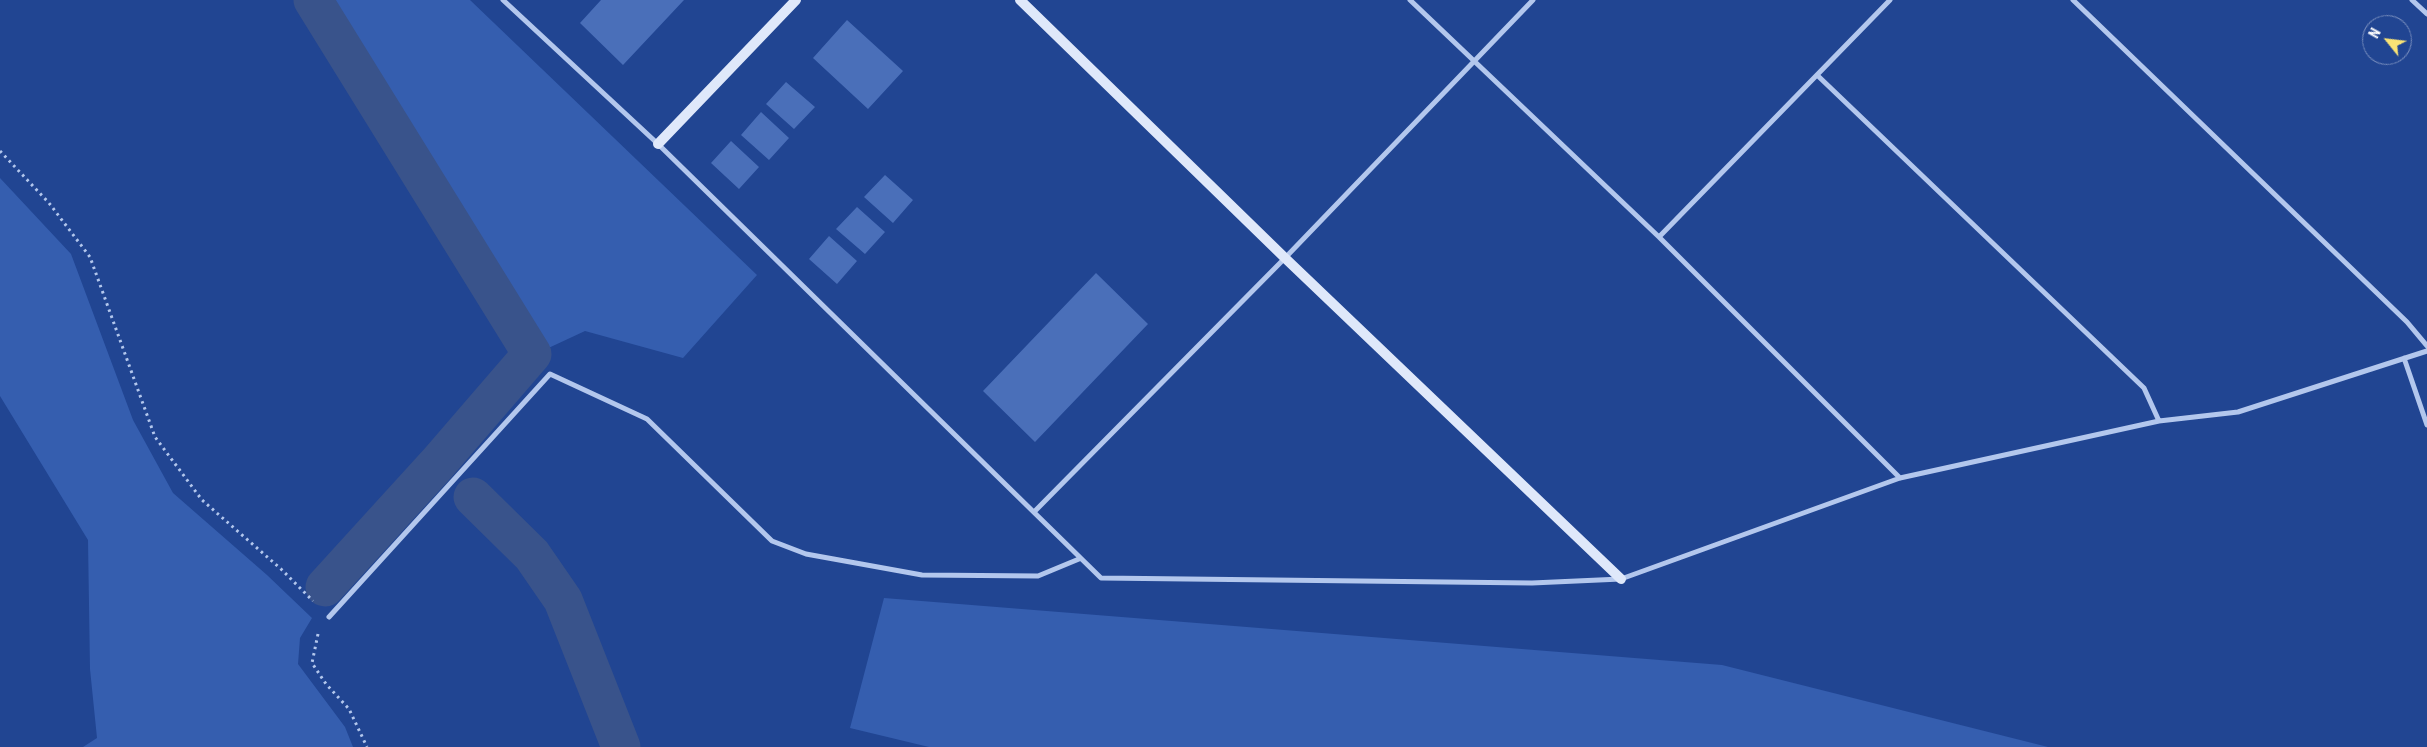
<!DOCTYPE html>
<style>
body{margin:0}
#map{position:relative;width:2427px;height:747px;overflow:hidden;background:#214592;font-family:"Roboto Condensed",sans-serif}
canvas{display:block}
.north{position:absolute;left:2362px;top:15px;width:50px;height:50px;box-sizing:border-box;background:#214592;border:1px solid #7a8fbe;border-radius:50%;rotate:299deg;font-size:14px;font-weight:700;line-height:20px;text-align:center;color:#fff}
.north::after{content:'';display:block;margin:auto;width:18px;height:22px;background:#f9e375;clip-path:polygon(50% 0,100% 100%,50% 72%,0 100%)}
</style>
<div id="map">
<canvas width="2427" height="747"></canvas>
<div class="north">N</div>
</div>
<script>
const context = document.querySelector('canvas').getContext('2d');
context.lineJoin = 'round';
function fillPath(path, color) { context.fillStyle = color; context.fill(path, 'evenodd'); }
function stroke(path, color, width, dash) { context.strokeStyle = color; context.lineWidth = width; context.lineCap = dash ? 'butt' : 'round'; context.setLineDash(dash || []); context.stroke(path); }
const green = new Path2D(`
 M325,0H470L757,275L683,358L585,331L542,351Z
 M0,178L71,254L133,420L173,493L267,575L312,618L300,638L298,664L345,727L353,747H83L97,738L90,669L88,540L0,396Z
 M884,598L1722,665L2048,747H929L850,728Z`);
const canal = new Path2D(`
 M313,0L532,354L438,463L325,587
 M473,497L532,555L563,600L621,747`);
const building = new Path2D(`
 M601,0H684L623,65L580,23Z
 M847,20L903,71L868,109L813,58Z
 M786,82L815,107L794,129L766,104Z
 M761,112L789,138L769,160L741,135Z
 M731,141L759,167L739,189L711,163Z
 M885,175L913,200L893,223L864,197Z
 M857,207L885,232L865,254L836,229Z
 M829,236L857,261L837,284L809,259Z
 M1096,273L1148,324L1035,442L983,391Z`);
const path = new Path2D(`
 M0,151L49,203L90,257L155,437L202,500L281,569L313,601
 M318,634L312,663L326,684L349,709L367,747`);
const street = new Path2D(`
 M503,0L658,144L1101,578L1532,583L1621,579L1900,478L2159,421L2238,412L2427,351
 M1410,0L1659,237L1900,478
 M2073,0L2407,322L2427,346
 M2412,0L2427,14
 M1817,75L2144,388L2159,421
 M1659,237L1890,0
 M2404,358L2427,425
 M1034,512L1285,258L1533,0
 M329,617L550,374L647,419L772,541L806,554L922,575L1038,576L1079,559`);
const secondary = new Path2D(`
 M1020,0L1285,258L1621,579
 M658,144L796,0`);
fillPath(green, '#355eaf');
stroke(canal, '#39538b', 39);
fillPath(building, '#4a6fb9');
stroke(path, '#b3c7ed', 3, [2.5, 4]);
stroke(street, '#b3c7ed', 5);
stroke(secondary, '#dfe8fa', 10);
</script>
